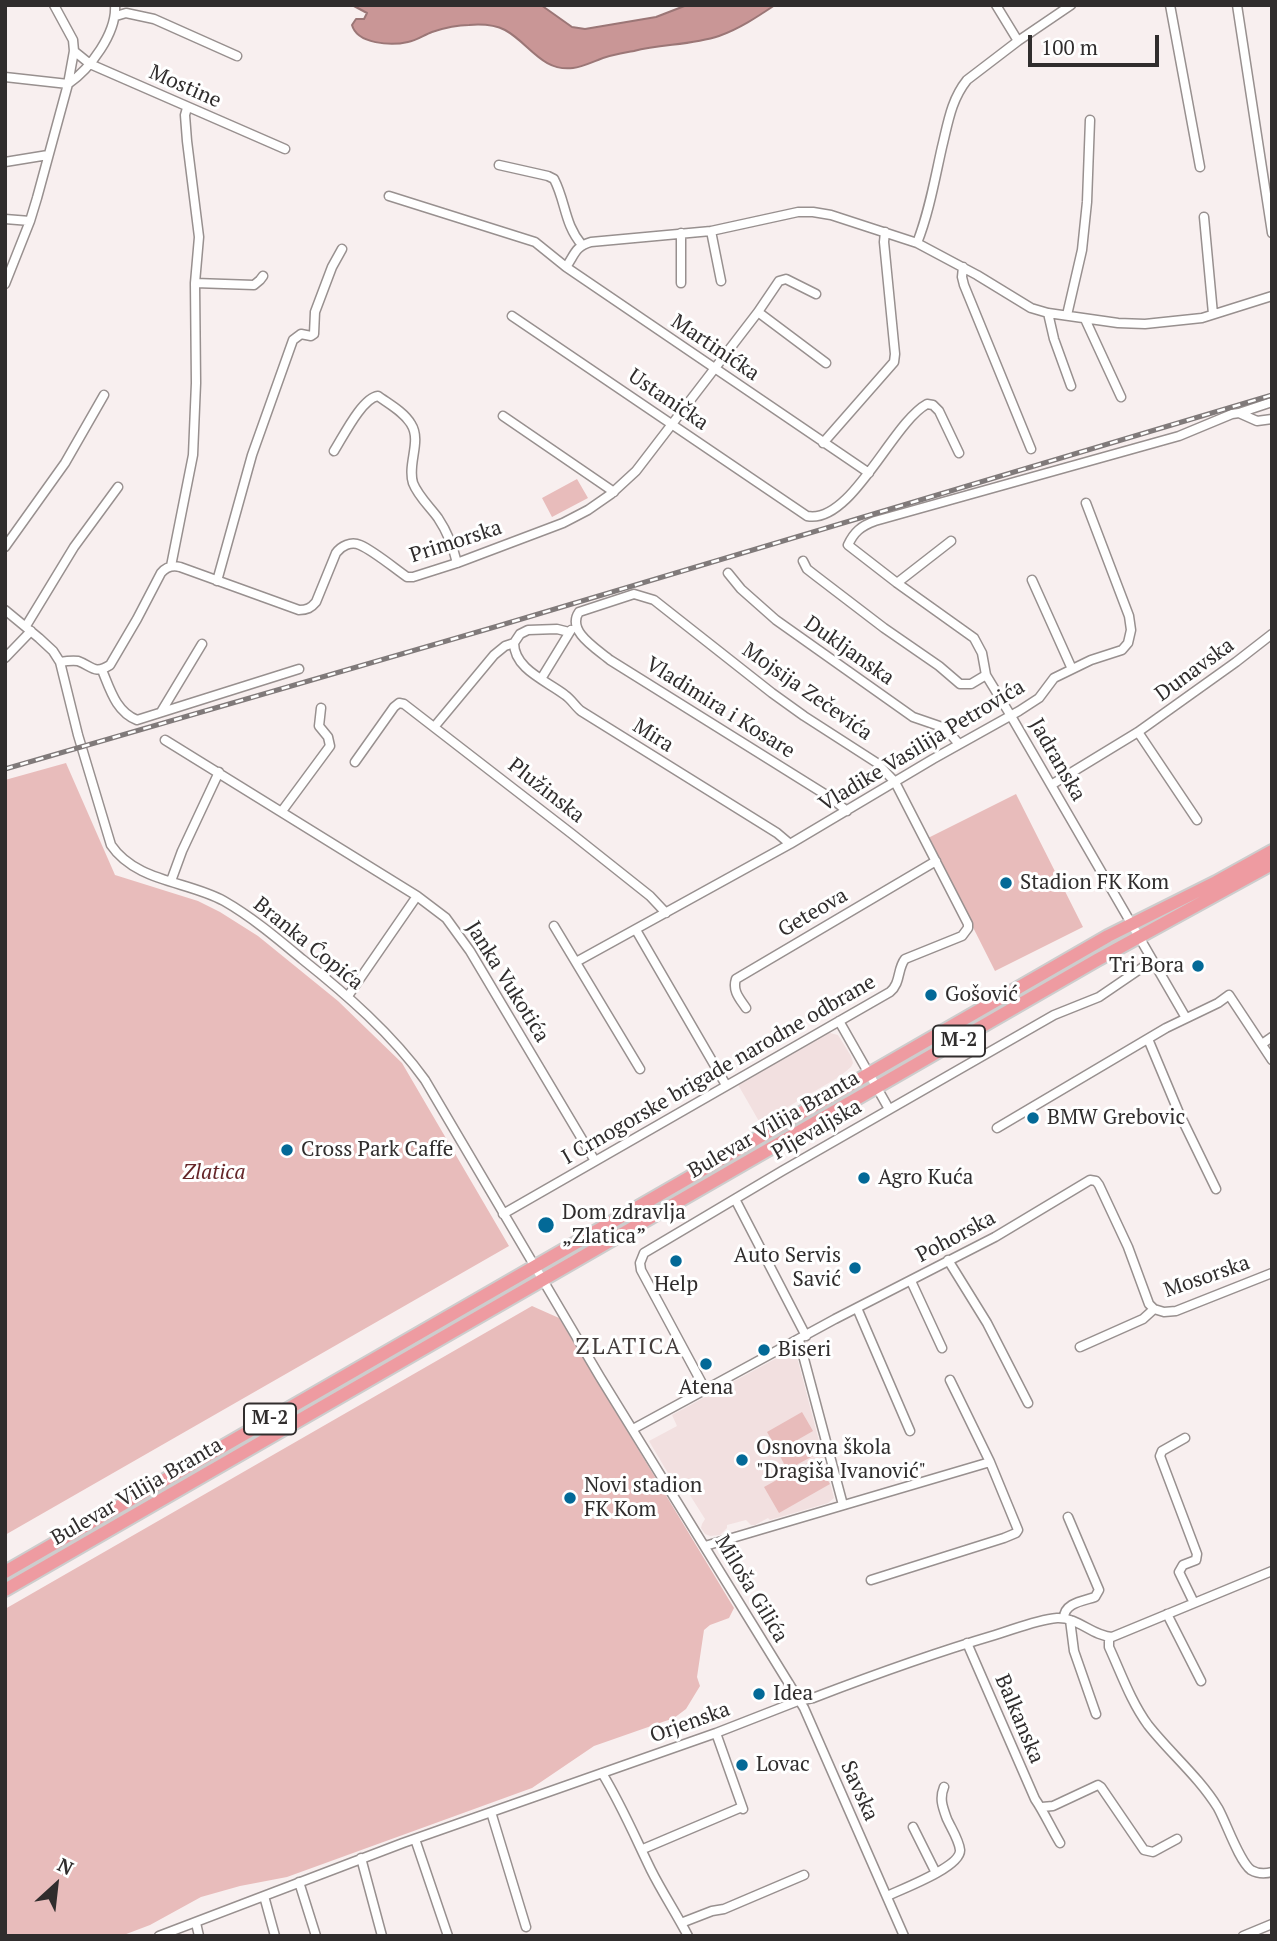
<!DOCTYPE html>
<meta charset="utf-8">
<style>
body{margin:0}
#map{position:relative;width:1277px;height:1941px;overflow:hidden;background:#f8efef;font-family:"PT Serif",serif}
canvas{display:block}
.frame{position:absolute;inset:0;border:7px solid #302d2d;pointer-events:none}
.north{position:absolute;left:21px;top:1850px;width:70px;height:70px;-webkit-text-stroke:5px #fff;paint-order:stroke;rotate:27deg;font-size:19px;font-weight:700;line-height:28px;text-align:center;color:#302d2d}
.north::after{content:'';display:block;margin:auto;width:24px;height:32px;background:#302d2d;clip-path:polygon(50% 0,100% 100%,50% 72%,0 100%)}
.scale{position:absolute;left:1028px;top:35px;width:131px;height:32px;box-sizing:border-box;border:4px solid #302d2d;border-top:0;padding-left:9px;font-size:21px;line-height:24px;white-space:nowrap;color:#302d2d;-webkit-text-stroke:5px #fff;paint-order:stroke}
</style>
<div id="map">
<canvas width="1277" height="1941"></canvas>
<div class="frame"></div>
<div class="north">N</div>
<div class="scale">100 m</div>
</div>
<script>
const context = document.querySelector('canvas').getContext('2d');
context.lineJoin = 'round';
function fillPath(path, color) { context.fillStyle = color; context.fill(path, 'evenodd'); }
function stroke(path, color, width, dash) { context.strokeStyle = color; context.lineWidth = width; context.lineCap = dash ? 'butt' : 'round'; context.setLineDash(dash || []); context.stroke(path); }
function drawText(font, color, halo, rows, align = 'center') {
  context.font = font + ' "PT Serif",serif'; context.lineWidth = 6; context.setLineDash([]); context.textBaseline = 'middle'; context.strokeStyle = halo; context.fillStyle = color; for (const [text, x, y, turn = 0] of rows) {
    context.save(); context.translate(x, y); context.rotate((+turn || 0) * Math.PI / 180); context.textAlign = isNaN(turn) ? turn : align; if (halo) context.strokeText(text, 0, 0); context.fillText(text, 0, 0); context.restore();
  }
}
const built = new Path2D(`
 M826,1032L838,1035L851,1056L853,1063L851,1067L839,1077L760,1123L737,1083Z
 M786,1353H791L797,1357L834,1498L828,1503L770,1520L768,1518L755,1525H751L746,1520L727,1525V1528L720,1535L710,1536L705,1534L701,1528L702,1524L705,1519L681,1481L676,1482L672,1480L649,1441L677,1426L672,1415Z`);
const green = new Path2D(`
 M577,479L588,498L552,517L542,498Z
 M66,763L115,875L198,901L220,912L258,936L338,1001L402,1063L509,1246L5,1535V780Z
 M1016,794L1083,927L995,971L928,838Z
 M532,1306L559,1318L734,1608L729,1618L710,1625L704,1630L697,1677L700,1686L686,1709L674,1718L594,1746L532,1788L287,1877L240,1886L201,1897L150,1925L121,1936H5V1609Z
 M802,1412L813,1431L778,1451L767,1432Z
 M805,1440L813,1456L787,1470L779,1454Z
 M815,1459L830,1484L779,1513L764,1487Z`);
const water = new Path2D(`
 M352,5H541L572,27L585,29L656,17L687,5H775C757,17 739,29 719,36C692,45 662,44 634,51C623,53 610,55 598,60C590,63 582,67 573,68C542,72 529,43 505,30C495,25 481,24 469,25C457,25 444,28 432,32C424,35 416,41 408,42C391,46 357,44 352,25L356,19H364L367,13Z`);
const street = new Path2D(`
 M996,5L1018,41
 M1170,5L1200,167
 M1237,5L1272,233
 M116,16L126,13L154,19L237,56
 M74,51L90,64L285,149
 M5,77L68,84C90,69 117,33 115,5
 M5,162L48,155
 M499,165L548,176L554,179C566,202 564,224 582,245
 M389,196L535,242L566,267
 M1204,217L1213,314
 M5,219L30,221
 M711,231L721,281
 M917,243C929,213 935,178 942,147C948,123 951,100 967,80L1018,41L1071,5
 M963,267L962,277L964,285L1031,449
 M195,283L254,285L260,280L263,276
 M681,283V233
 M5,284L30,221L37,198L68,84L74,51L73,40L54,5
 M758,312L826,363
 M1048,313L1054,339L1071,386
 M1067,315L1082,250L1087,202L1090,120
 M512,316L807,516C851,525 892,423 927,404L933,405L939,411L959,453
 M1085,319L1121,397
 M1239,413L1272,402
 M503,416L614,492
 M823,443L894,362L895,354L884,242L885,232
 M334,451C343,437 362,398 378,396C389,404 404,412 411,424C422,441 407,464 413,483C418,496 430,507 438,518C448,533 453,546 457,563
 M869,473L566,267C575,255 574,247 591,242L711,231L798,212H813L831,215L917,243L977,275L1031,308L1048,313L1118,323L1145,324L1202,318L1272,296
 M5,547L65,463L104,395
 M803,561L807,569L816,576L884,628L939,666L960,684H971L986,675
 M171,566L193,455L196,383L195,283L199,237L187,141L185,115L187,108
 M728,573L741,589L776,620L913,717L945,728L959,744
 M1032,580L1072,669
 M217,581L252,455L293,340L301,334L311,336L314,334L315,312L332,267L342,249
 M897,583L951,541
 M5,610L39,638L53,651L60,662L78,735L111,845C136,882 188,881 224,901C252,917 278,939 302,959C346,994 392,1034 425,1080L600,1377L804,1708L904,1936
 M26,626L74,547L118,487
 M514,643C514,669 547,681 565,695C571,699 575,706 581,711L777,833L790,844
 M5,658L31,631
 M60,662C66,661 72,660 78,661C92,666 94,675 110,665L137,619L161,573C166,567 172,565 180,567L299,610C307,610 311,608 316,602L336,553C341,546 351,541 360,545C374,551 394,568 407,577H413L457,563L563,523L588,510L611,494L636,471L758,312L779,281L786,279L816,294
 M102,670C110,689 116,712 137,720L299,669
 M541,679L571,630
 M161,712L202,644
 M435,726L494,655L505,646L514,643L520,634L528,630L557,629L569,632
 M1138,732L1197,820
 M165,740L417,896L446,918L470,951L595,1161
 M355,762L394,707L399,703L404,704L572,834L650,896L666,913
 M1051,785L1138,732L1236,662L1272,634
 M282,811L330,746L328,737L319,726L321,708
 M171,881L182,851L219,772
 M554,926L640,1069
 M636,930L726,1085
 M576,962L790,844L933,759L1019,711L1039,698L1054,678L1091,660L1122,650L1128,643L1131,630L1129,616L1086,503
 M348,996L417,896
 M746,1008C740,999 732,991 736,979L936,861
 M1186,1018L1011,716L986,675L982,653L974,638L897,583L848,545C854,532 861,526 875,521L1179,436L1232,414L1239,413L1257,421L1272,419
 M839,1021L889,1109
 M1148,1039L1179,1113L1216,1189
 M1262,1044L1272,1037
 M997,1128L1166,1028L1218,1003L1229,995L1272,1060
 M735,1199L806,1336
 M503,1214L890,992C901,983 897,969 905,959L962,936L968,928V924L895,782L877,763L804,716L772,693L654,600L634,594L579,612C566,631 597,649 610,660L831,798L847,811
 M948,1260L987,1323L1028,1403
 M911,1281L942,1348
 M857,1308L910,1431
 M1154,1309L1164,1312L1176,1311L1272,1273
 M799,1340L843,1505
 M1080,1347L1143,1319L1154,1309
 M705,1389L641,1270L640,1263L644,1253L782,1171L1054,1015L1099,997L1143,967
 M633,1429L835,1319L995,1237L1090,1180L1096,1181L1099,1185L1128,1247L1149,1304L1154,1309
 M1185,1438L1162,1451L1160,1456L1197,1554L1196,1560L1183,1565L1179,1572L1194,1603
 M705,1546L990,1462
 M871,1580L1004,1538L1016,1533L1018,1530L990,1462L950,1380
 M1167,1614L1201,1681
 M1064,1618C1064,1603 1083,1601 1095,1597L1099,1590L1068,1517
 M1070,1620L1074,1651L1096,1714
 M1109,1637V1647C1121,1673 1131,1702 1148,1725C1170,1753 1199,1777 1218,1808C1226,1822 1239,1861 1251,1870C1258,1874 1265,1874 1272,1872
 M967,1643L1035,1799C1044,1812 1051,1828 1060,1843
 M716,1733L743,1809
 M602,1773C621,1804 635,1837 651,1870C662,1892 676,1913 688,1936
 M1042,1807L1053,1806L1098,1785L1101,1787L1144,1850L1153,1852L1177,1839
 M491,1812L526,1927
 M913,1827L936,1873
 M415,1839L448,1936
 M643,1849L742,1807
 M361,1858L382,1936
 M299,1882L316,1936
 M264,1896L275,1936
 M887,1896C902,1889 961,1867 960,1850C959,1840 951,1828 947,1819C943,1808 939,1799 944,1787
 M196,1923L199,1936
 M681,1923L712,1911L724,1909L804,1875
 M159,1936L403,1843L716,1733L798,1701L813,1698C873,1675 934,1653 995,1635C1015,1629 1036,1620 1057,1618C1078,1617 1092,1636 1112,1637L1272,1571
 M1243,1936L1272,1924`);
const primary = new Path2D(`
 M5,1572L1108,936L1216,882L1272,851
 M5,1590L1097,960L1272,864`);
const rail = new Path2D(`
 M5,769L498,626L1272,395`);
const markers = [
 [1006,883,7,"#036997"],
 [1198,966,7,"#036997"],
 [931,995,7,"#036997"],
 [1033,1118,7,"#036997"],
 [287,1150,7,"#036997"],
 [864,1178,7,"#036997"],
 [546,1225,9,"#036997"],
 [676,1261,7,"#036997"],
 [855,1268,7,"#036997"],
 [764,1350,7,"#036997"],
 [706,1364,7,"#036997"],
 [742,1460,7,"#036997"],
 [570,1498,7,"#036997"],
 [759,1694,7,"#036997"],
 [742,1765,7,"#036997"]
];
const shields = [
 [959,1041,52],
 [270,1419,52]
];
const shieldNames = [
 ["M-2",959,1041],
 ["M-2",270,1419]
];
const streetNames = [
 ["Mostine",185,87,24],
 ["Martinićka",715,348,34],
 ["Ustanička",668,400,34],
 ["Primorska",456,542,-18],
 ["Dukljanska",849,651,35],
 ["Dunavska",1195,670,-36],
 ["Mojsija Zečevića",807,692,35],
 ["Vladimira i Kosare",720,708,32],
 ["Mira",653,736,32],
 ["Vladike Vasilija Petrovića",922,746,-31],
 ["Jadranska",1057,760,60],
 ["Plužinska",546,791,38],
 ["Geteova",813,913,-30],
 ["Branka Ćopića",308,944,39],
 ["Janka Vukotića",507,982,58],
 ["I Crnogorske brigade narodne odbrane",719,1070,-30],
 ["Bulevar Vilija Branta",774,1125,-30],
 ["Pljevaljska",817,1130,-30],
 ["Pohorska",956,1237,-28],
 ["Mosorska",1207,1277,-19],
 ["Bulevar Vilija Branta",137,1492,-30],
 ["Miloša Gilića",751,1589,59],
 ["Balkanska",1019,1719,67],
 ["Orjenska",690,1723,-20],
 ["Savska",859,1791,66]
];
const poiNames = [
 ["Stadion FK Kom",1020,883],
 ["Tri Bora",1184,966,"right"],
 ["Gošović",945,995],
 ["BMW Grebovic",1047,1118],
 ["Cross Park Caffe",301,1150],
 ["Agro Kuća",878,1178],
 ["Dom zdravlja",562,1213],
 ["„Zlatica”",562,1237],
 ["Auto Servis",841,1256,"right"],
 ["Savić",841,1280,"right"],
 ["Help",676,1285,"center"],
 ["Biseri",778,1350],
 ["Atena",706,1388,"center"],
 ["Osnovna škola",756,1448],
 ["\"Dragiša Ivanović\"",756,1472],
 ["Novi stadion",584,1486],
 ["FK Kom",584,1510],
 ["Idea",773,1694],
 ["Lovac",756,1765]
];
const parkNames = [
 ["Zlatica",214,1173]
];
const neighbourhoodNames = [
 ["ZLATICA",629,1347]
];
fillPath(built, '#f2e0e0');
fillPath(green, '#e8bcbb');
fillPath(water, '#c99696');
stroke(water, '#9b7676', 2);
stroke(street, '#98908f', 11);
stroke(primary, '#cdcdcd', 16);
stroke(street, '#fff', 8);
stroke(primary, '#ee9ba1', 12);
stroke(rail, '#807a7a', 5);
stroke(rail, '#fff', 2.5, [8]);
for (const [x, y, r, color] of markers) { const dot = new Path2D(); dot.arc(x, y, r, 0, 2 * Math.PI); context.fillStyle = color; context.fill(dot); stroke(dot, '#fff', 2.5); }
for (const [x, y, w] of shields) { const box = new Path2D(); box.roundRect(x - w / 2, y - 15.5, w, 31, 5); context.fillStyle = '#fff'; context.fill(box); stroke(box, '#302d2d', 2); }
drawText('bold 19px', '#302d2d', null, shieldNames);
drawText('21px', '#302d2d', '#fff', streetNames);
drawText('21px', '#302d2d', '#fff', poiNames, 'left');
drawText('italic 21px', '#652629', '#fff', parkNames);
context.letterSpacing = '2px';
drawText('23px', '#443d3c', '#fff', neighbourhoodNames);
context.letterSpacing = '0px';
</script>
